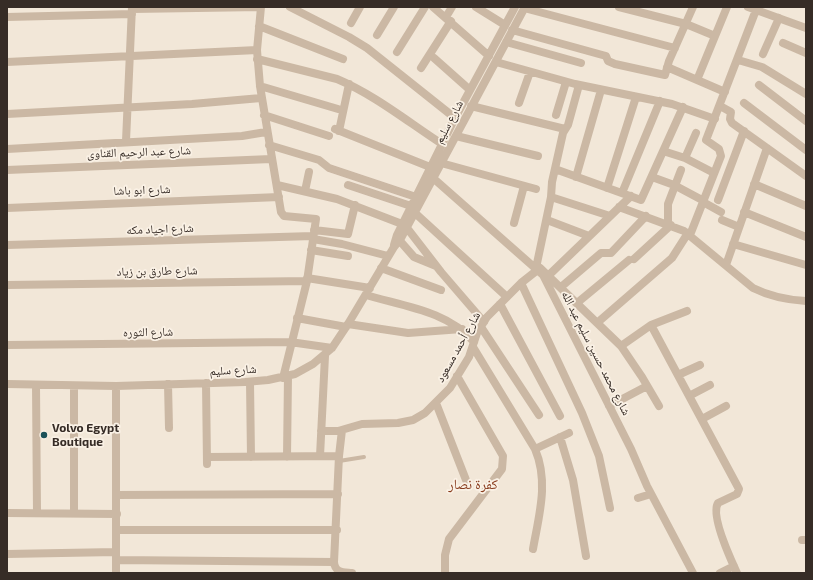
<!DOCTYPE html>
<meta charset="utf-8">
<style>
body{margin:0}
#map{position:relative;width:813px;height:580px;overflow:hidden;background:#f2e7d8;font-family:"Exo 2",sans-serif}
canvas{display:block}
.frame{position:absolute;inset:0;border:8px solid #362c26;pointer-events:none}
</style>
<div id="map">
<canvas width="813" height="580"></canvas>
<div class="frame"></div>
</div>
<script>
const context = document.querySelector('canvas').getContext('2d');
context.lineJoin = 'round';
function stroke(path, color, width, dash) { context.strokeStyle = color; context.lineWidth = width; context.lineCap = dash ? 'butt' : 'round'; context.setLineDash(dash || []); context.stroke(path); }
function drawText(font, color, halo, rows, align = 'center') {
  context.font = font + ' "Exo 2","Noto Naskh Arabic",sans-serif'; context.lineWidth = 3.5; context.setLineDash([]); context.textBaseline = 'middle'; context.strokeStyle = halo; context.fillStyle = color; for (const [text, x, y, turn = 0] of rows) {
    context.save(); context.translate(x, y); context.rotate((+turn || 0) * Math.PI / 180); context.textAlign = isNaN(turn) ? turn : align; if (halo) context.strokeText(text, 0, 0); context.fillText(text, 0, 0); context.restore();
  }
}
const service = new Path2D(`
 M339,461L364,457`);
const minor = new Path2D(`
 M290,7L349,37L367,48L455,118
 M433,7L489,56
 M476,7L505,25
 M619,7L686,24L715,36
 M748,7L806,28
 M524,8L675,48
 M132,9L261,7L257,50L260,86L281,212L284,216L316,219L307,281L283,378
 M7,17L132,14
 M446,17L452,7
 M351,23L360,7
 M259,26L343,59
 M512,30L606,56L608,61L615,64L665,75L669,61L693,7
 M377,35L394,7
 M506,42L581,63
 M783,43L806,53
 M397,52L425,7
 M763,54L779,18
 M434,58L470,90
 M257,59L337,79C375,95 408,122 442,144
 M738,60L762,67L806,94
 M7,62L257,50
 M496,62L575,84L672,104L715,119
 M667,67L725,92
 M421,68L451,21
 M697,80L727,7
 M759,85L806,121
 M260,86L338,109
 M519,103L530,72
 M744,103L806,150
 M471,106L565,129
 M720,106L731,112L730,119L732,123L806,176
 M7,114L192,104L261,98
 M264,115L329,136
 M556,115L566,82
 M335,129L430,167
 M339,131L349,84
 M456,136L538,156
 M126,141L132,7
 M269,145L319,160L329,168L416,197
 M7,149L242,136L266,132
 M663,151L685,158L714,173
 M685,158L696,133
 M441,163L536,189
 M555,169L641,200L683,107
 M7,170L271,159
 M576,177L601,90
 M652,177L674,185L704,201
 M433,178L543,275L631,449L647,486L693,573
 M754,184L806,206
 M277,185L337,199L402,224
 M348,185L411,206
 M607,188L636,97
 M305,191L309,172
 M622,193L660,101
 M551,197L610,216
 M718,200L744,131
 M703,202L721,212
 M619,207L684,231L753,288C769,296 788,300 806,301
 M7,208L279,197
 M744,212L806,237
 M415,213L507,297
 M547,220L589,236
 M722,220L739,227
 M514,223L524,186
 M668,224V204L681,170
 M407,228L441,272L484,322
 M314,230L348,234L355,205
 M690,235L721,156L719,149L706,140L756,10
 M313,239L342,244L388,256
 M400,241L414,257L436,266
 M733,244L806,265
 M7,245L313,236
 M394,245L397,235L455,118L515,7
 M311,250L348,256
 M634,259L671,225
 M726,265L767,148
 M381,268L441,290
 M536,268L551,197L552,182L563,133L568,125L579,85
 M549,275L631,196
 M307,278L370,288
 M521,283L582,413L599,456L610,508
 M7,285L307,281
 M561,287L601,253H611L646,216
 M366,295C403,306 448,311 474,342
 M577,303L629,260
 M500,304L560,416
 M297,318L346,327
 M597,323L672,258L688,233
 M348,324L408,333L462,329
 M651,325L739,489L737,494L718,503C710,515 731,560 737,573
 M481,327L539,415
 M7,345L290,342L332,348
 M621,346L651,325L687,311
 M473,347L535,449C549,482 539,515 533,549
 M678,375L700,365
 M250,382L251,457
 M206,383L207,464
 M7,384L116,386L245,382L268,380L295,374L313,364L332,348L348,324L394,247L401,238L525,7
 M168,384L169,428
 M36,385L37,513
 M74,386V513
 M689,396L710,385
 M436,403L466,480
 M609,406L647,386
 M702,419L726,406
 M342,430L339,456L334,562C335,573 343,572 352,573
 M321,431H338L362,424L398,423L413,420L425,413L450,388L469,357L477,333L487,317L521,283L540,268L621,346L642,377L659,406
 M560,437L573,480L586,556
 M535,449L569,433
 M320,456L325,356
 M207,457L339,456
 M287,457L288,376
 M116,495L338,494
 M638,498L651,494
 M7,513L117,514
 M116,530H337
 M802,540H806
 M7,554L116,552
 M116,560L334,562
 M116,573V386
 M445,573V555L449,539L502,469L503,456L457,376
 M720,573L734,566`);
const markers = [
 [44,435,4,"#1a5159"]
];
const streetNames = [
 ["شارع سليم",449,122,-62],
 ["شارع عبد الرحيم القناوى",139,152,-2],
 ["شارع ابو باشا",142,190,-2],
 ["شارع اجياد مكه",160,229,-2],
 ["شارع طارق بن زياد",157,271,-1],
 ["شارع الثوره",148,332,-1],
 ["شارع أحمد مسعود",458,347,-61],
 ["شارع محمد حسين سليم عبد الله",596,353,63],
 ["شارع سليم",233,370,-3]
];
const poiNames = [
 ["Volvo Egypt",52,428],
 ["Boutique",52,442]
];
const quarterNames = [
 ["كفرة نصار",473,484]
];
stroke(service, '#cbb8a4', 4);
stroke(minor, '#cbb8a4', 8);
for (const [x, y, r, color] of markers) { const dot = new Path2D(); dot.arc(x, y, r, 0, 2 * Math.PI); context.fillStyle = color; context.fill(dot); stroke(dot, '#faf1e5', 1.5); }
drawText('12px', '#362c26', '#faf1e5', streetNames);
drawText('bold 12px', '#362c26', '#faf1e5', poiNames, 'left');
drawText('14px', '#883b1c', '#faf1e5', quarterNames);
</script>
